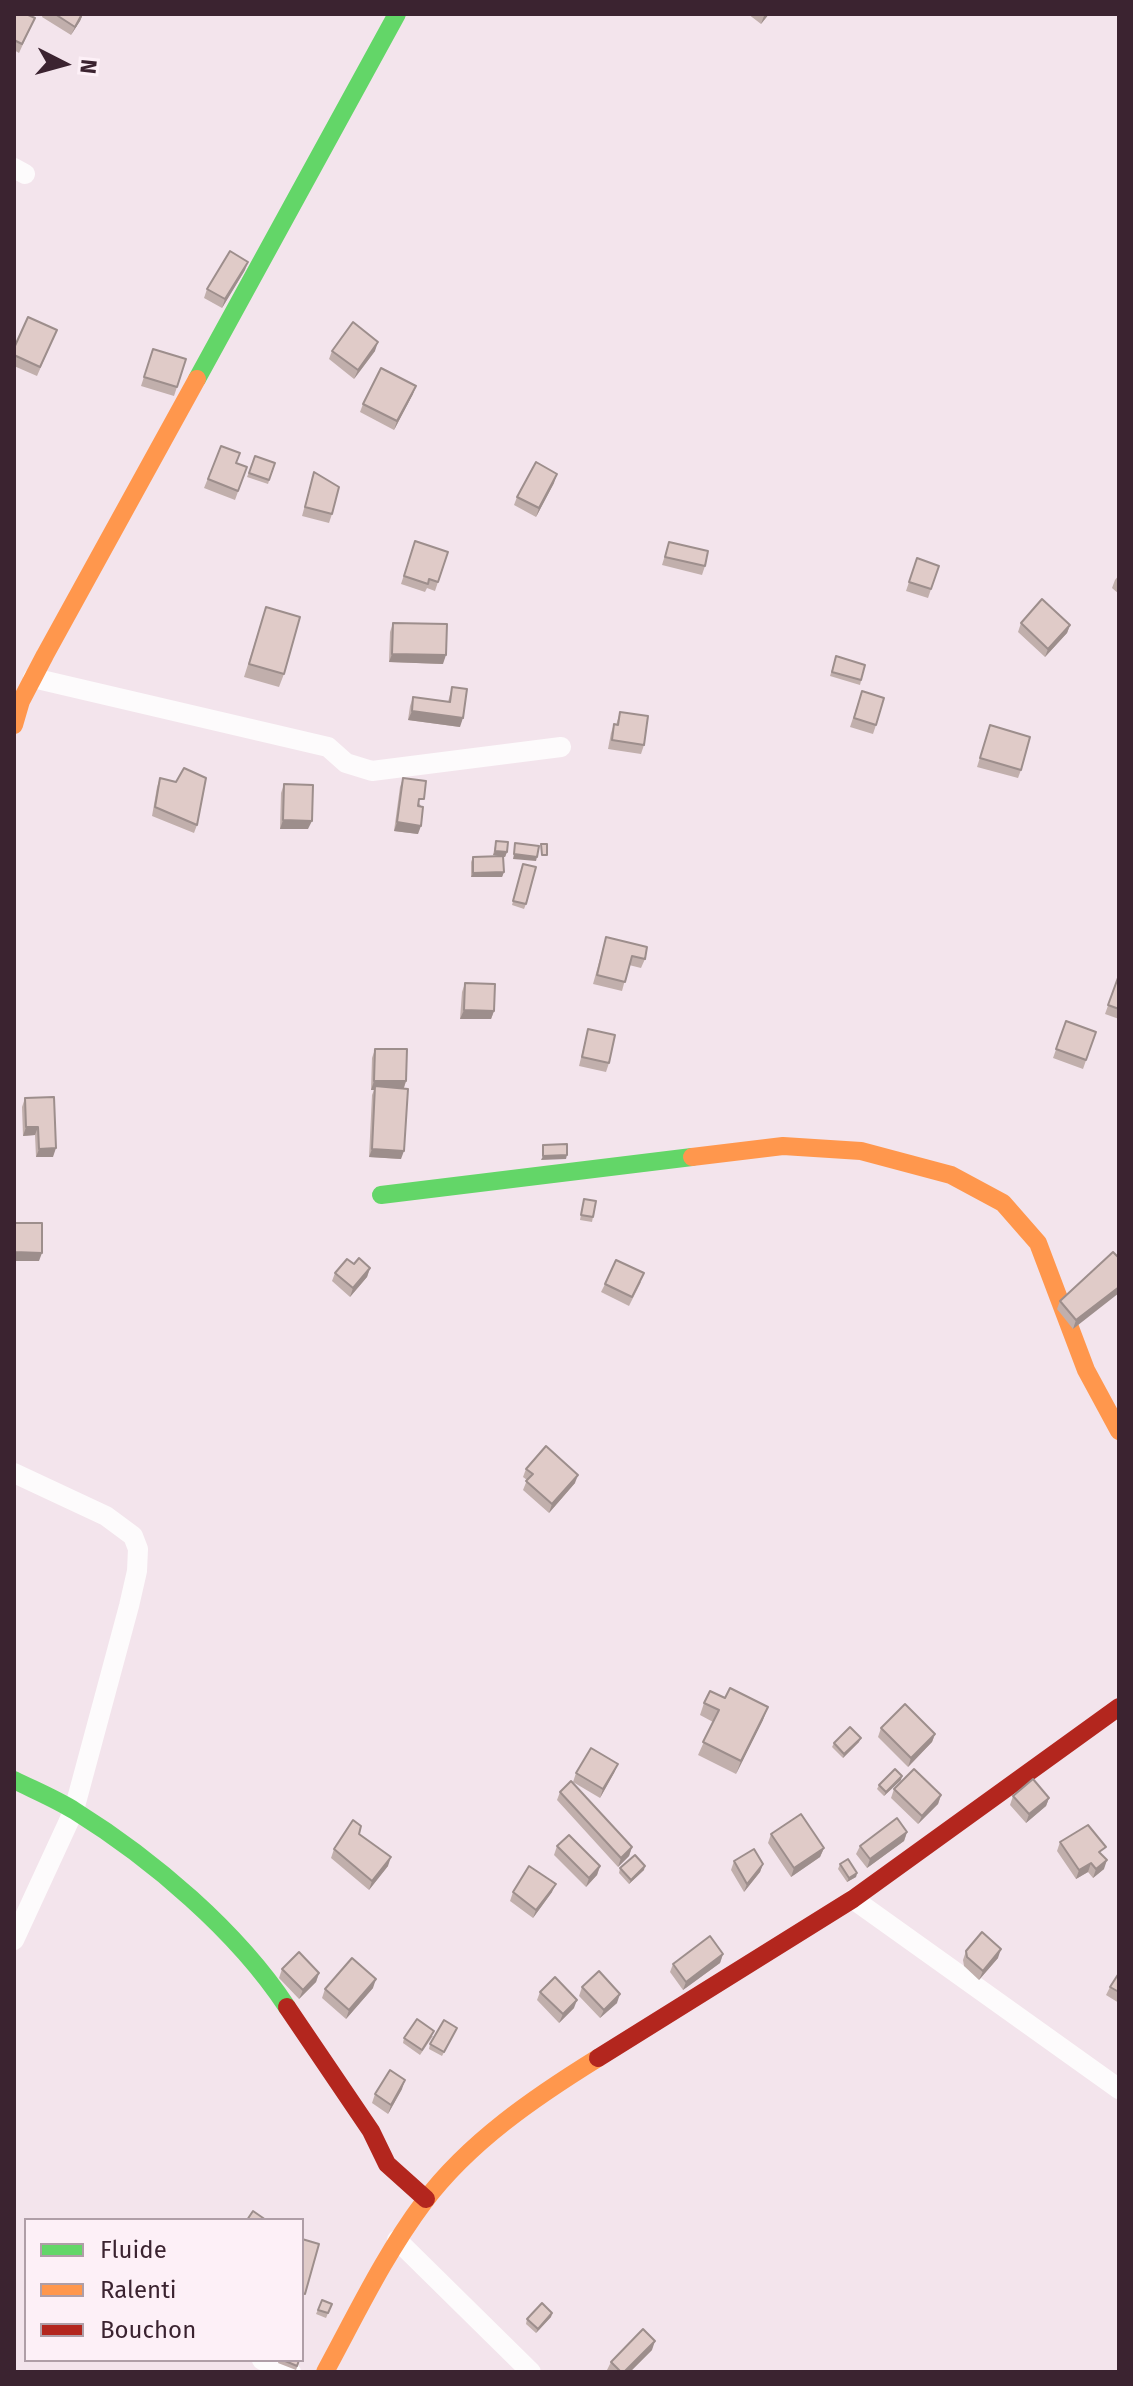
<!DOCTYPE html>
<style>
body{margin:0}
#map{position:relative;width:1133px;height:2386px;overflow:hidden;background:#f3e4ec;font-family:"Fira Sans",sans-serif}
canvas{display:block}
.frame{position:absolute;inset:0;border:16px solid #3b2330;pointer-events:none}
.legend{position:absolute;left:24px;top:2218px;width:280px;height:144px;box-sizing:border-box;background:#fdf0f7;border:2px solid #af9ea7;margin:0;padding:10px 14px;list-style:none;font-size:24px;color:#3b2330}
.legend li{display:flex;align-items:center;gap:16px;height:40px}
.legend b{width:40px;border:2px solid #af9ea7}
.north{position:absolute;left:24px;top:24px;width:80px;height:80px;-webkit-text-stroke:6px #fdf0f7;paint-order:stroke;rotate:96deg;font-size:22px;font-weight:700;line-height:32px;text-align:center;color:#3b2330}
.north::after{content:'';display:block;margin:auto;width:28px;height:36px;background:#3b2330;clip-path:polygon(50% 0,100% 100%,50% 72%,0 100%)}
</style>
<div id="map">
<canvas width="1133" height="2386"></canvas>
<div class="frame"></div>
<ul class="legend">
<li><b style="height:10px;background:#63d668"></b>Fluide</li>
<li><b style="height:10px;background:#ff974d"></b>Ralenti</li>
<li><b style="height:10px;background:#b3261e"></b>Bouchon</li>
</ul>
<div class="north">N</div>
</div>
<script>
const context = document.querySelector('canvas').getContext('2d');
context.lineJoin = 'round';
function stroke(path, color, width, dash) { context.strokeStyle = color; context.lineWidth = width; context.lineCap = dash ? 'butt' : 'round'; context.setLineDash(dash || []); context.stroke(path); }
function fillPath(path, color) { context.fillStyle = color; context.fill(path, 'evenodd'); }
const street = new Path2D(`
 M14,168L25,174
 M33,678L328,747L346,763L372,771L561,747
 M14,1473L106,1516L133,1536L138,1549L137,1571L129,1606L74,1810L14,1940
 M853,1899L1119,2089
 M397,2240L531,2372
 M262,2360L291,2372`);
const fast = new Path2D(`
 M197,379L397,14
 M381,1195L692,1157
 M14,1780C34,1790 56,1799 75,1811C152,1859 237,1931 287,2007`);
const slow = new Path2D(`
 M14,725L21,701L45,655L197,379
 M692,1157L783,1146L861,1151L951,1175L1003,1203L1038,1243L1086,1370L1119,1431
 M325,2372C356,2315 385,2254 424,2202C469,2142 535,2097 598,2058`);
const jam = new Path2D(`
 M287,2007L371,2131L387,2164L426,2199
 M598,2058L853,1899L1119,1707`);
const wall = new Path2D(`
 M14,14L35,18L19,53L14,50Z
 M43,14H83L80,21L71,35L42,17Z
 M748,14H769L761,24Z
 M245,270L222,308L204,298L207,289Z
 M57,330L37,376L14,366V348Z
 M153,349L177,387L174,396L141,386Z
 M332,351H375L354,379L329,359Z
 M413,394L394,430L360,412L363,404Z
 M221,446L236,463L247,467L235,500L204,488Z
 M255,456L275,463L268,484L247,477Z
 M314,472L332,514L329,523L302,516Z
 M554,483L536,517L514,505L517,497Z
 M415,541L448,552L435,591L427,588L425,592L401,584Z
 M669,542L705,566L702,575L662,565Z
 M917,558L939,566L928,598L906,591Z
 M1119,575V594L1112,588L1115,580Z
 M266,607L284,674L279,687L244,677Z
 M393,623L443,664L389,662L390,632Z
 M1021,623L1070,625L1067,633L1045,657L1018,632Z
 M836,656L865,665L860,685L830,676Z
 M452,687L460,727L408,720L410,706L413,697L448,702Z
 M862,691L876,725L873,734L850,727Z
 M620,712L644,745L641,754L608,749L611,733L614,724L616,725Z
 M990,725L1021,770L1018,778L977,767Z
 M160,778L197,825L194,833L152,816L157,787Z
 M403,778L421,806L418,834L394,831L400,787Z
 M284,784L308,829H280L281,793Z
 M496,841L507,852L505,857H503L504,872L502,877H471V862L473,857L502,856L493,855Z
 M523,864L526,904L524,909L512,905Z
 M606,937L645,959L641,968L629,965L622,991L593,984Z
 M1119,975V1019L1105,1014Z
 M465,983L494,1011L491,1019H460L462,992Z
 M1066,1021L1096,1032L1083,1069L1053,1058Z
 M588,1029L609,1063L606,1072L579,1066Z
 M375,1049L406,1081L404,1088L401,1159L369,1157L372,1095L374,1090H371L372,1058Z
 M25,1098L53,1157H36L35,1135L23,1136L22,1107Z
 M584,1199L593,1217L592,1222L580,1220Z
 M1113,1252L1073,1329L1057,1309L1060,1301Z
 M370,1268L367,1277L350,1297L332,1281L335,1273Z
 M641,1282L629,1306L601,1292L605,1284Z
 M526,1469L575,1483L549,1513L523,1490L527,1480L523,1477Z
 M725,1698L763,1720L736,1774L698,1755L713,1722L700,1715L704,1703Z
 M881,1728L935,1734L932,1742L908,1767L878,1737Z
 M859,1742L843,1758L832,1747L834,1743Z
 M618,1764L614,1773L600,1798L573,1782L576,1773Z
 M901,1780L884,1796L877,1789L879,1785Z
 M894,1789L941,1795L938,1804L918,1824L891,1798Z
 M560,1792L632,1847L629,1856L618,1867L557,1800Z
 M1013,1796L1049,1798L1046,1806L1026,1823L1010,1805Z
 M907,1832L904,1841L867,1868L856,1854L860,1846Z
 M359,1834L388,1866L369,1890L331,1858L334,1849Z
 M771,1834L824,1848L820,1857L791,1877L768,1843Z
 M1060,1842L1102,1856L1104,1869L1093,1878L1088,1872L1076,1879L1057,1851Z
 M557,1846L600,1866L597,1875L586,1887L554,1855Z
 M734,1861L763,1864L760,1872L744,1892L731,1870Z
 M840,1864L857,1873L856,1877L847,1882L838,1869Z
 M620,1868L644,1870L629,1884L619,1873Z
 M513,1892H552L533,1918L510,1901Z
 M966,1951L998,1958L979,1980L964,1966L963,1960Z
 M723,1954L720,1963L683,1990L670,1972L673,1964Z
 M282,1969L319,1973L316,1982L299,1999L279,1978Z
 M1119,1973V2003L1106,1995L1110,1987Z
 M582,1987L617,2003L600,2018L579,1996Z
 M373,1988L346,2019L322,1998L325,1989Z
 M540,1992L574,2008L559,2023L537,2000Z
 M457,2028L442,2056L429,2049L430,2044Z
 M433,2036L420,2055L403,2043L404,2038Z
 M402,2089L388,2114L372,2103L375,2094Z
 M322,2300L332,2304L326,2318L316,2314Z
 M552,2313L551,2317L536,2333L526,2324L527,2319Z
 M652,2350L630,2372H609L607,2370L611,2362Z
 M279,2360H300L296,2370L278,2363Z`);
const shadedWall = new Path2D(`
 M83,14L80,21L71,35L75,27Z
 M765,14H769L761,24L764,16Z
 M248,262L245,270L222,308L225,299Z
 M378,342L375,351L354,379L358,370Z
 M416,386L413,394L394,430L397,421Z
 M557,474L554,483L536,517L539,508Z
 M1070,625L1067,633L1045,657L1048,649Z
 M392,654L446,655L443,664L389,662Z
 M412,711L463,718L460,727L408,720Z
 M283,820L312,821L308,829H280Z
 M397,822L421,826L418,834L394,831Z
 M495,851L507,852L505,857L493,855Z
 M514,854L537,857L536,861L513,859Z
 M504,872L502,877H471L473,873Z
 M464,1010L494,1011L491,1019H460Z
 M374,1081H406L403,1090L375,1086L374,1090H371Z
 M26,1127H38L35,1135L23,1136Z
 M56,1148L53,1157H36L39,1149Z
 M372,1149L404,1151L401,1159L369,1157Z
 M567,1155L566,1159L541,1160L543,1156Z
 M14,1252L42,1253L39,1261H14Z
 M370,1268L367,1277L350,1297L353,1288Z
 M1119,1287V1293L1073,1329L1076,1320Z
 M578,1475L575,1483L549,1513L552,1504Z
 M768,1707L763,1720L736,1774L741,1761Z
 M935,1734L932,1742L908,1767L911,1758Z
 M861,1738L859,1742L843,1758L844,1754Z
 M618,1764L614,1773L600,1798L603,1789Z
 M902,1776L901,1780L884,1796L886,1792Z
 M941,1795L938,1804L918,1824L922,1816Z
 M1049,1798L1046,1806L1026,1823L1029,1814Z
 M907,1832L904,1841L867,1868L870,1859Z
 M632,1847L629,1856L618,1867L621,1858Z
 M824,1848L820,1857L791,1877L794,1868Z
 M391,1857L388,1866L369,1890L372,1881Z
 M1107,1860L1104,1869L1093,1878L1096,1869Z
 M1091,1863L1088,1872L1076,1879L1079,1870Z
 M763,1864L760,1872L744,1892L747,1884Z
 M600,1866L597,1875L586,1887L589,1878Z
 M645,1866L644,1870L629,1884L631,1880Z
 M857,1873L856,1877L847,1882L849,1878Z
 M556,1884L552,1892L533,1918L536,1910Z
 M1001,1949L998,1958L979,1980L983,1971Z
 M723,1954L720,1963L683,1990L686,1982Z
 M319,1973L316,1982L299,1999L303,1990Z
 M376,1979L373,1988L346,2019L349,2010Z
 M620,1994L617,2003L600,2018L604,2010Z
 M577,2000L574,2008L559,2023L563,2014Z
 M405,2080L402,2089L388,2114L391,2105Z
 M552,2313L551,2317L536,2333L538,2329Z
 M655,2341L652,2350L630,2372H624Z`);
const building = new Path2D(`
 M14,14H26L35,18L22,44L14,40Z
 M55,14H82L75,27Z
 M230,251L248,262L225,299L207,289Z
 M28,317L57,330L40,367L14,355V348Z
 M353,322L378,342L358,370L332,351Z
 M153,349L186,359L177,387L144,377Z
 M381,368L416,386L397,421L363,404Z
 M221,446L240,453L236,463L247,467L238,491L208,479Z
 M255,456L275,463L269,480L249,473Z
 M536,462L557,474L539,508L517,497Z
 M314,472L339,487L332,514L305,507Z
 M415,541L448,552L438,582L429,579L428,584L404,576Z
 M669,542L708,551L705,566L665,557Z
 M917,558L939,566L931,589L909,582Z
 M1042,599L1070,625L1048,649L1021,623Z
 M266,607L300,617L284,674L249,664Z
 M393,623L447,624L446,655L392,654Z
 M836,656L865,665L861,680L832,672Z
 M452,687L467,689L463,718L412,711L413,697L450,702Z
 M862,691L884,698L876,725L854,718Z
 M620,712L648,716L644,745L612,740L614,724L618,725Z
 M990,725L1030,737L1021,770L980,758Z
 M184,768L206,778L197,825L155,807L160,778L176,782Z
 M403,778L426,781L424,799H419L418,806L423,807L421,826L397,822Z
 M284,784L313,785L312,821L283,820Z
 M496,841L508,842L507,852L495,851Z
 M515,843L539,846L537,857L514,854Z
 M541,844H547V855H542Z
 M503,856L504,872L473,873V857Z
 M523,864L536,867L526,904L513,901Z
 M606,937L647,947L645,959L632,956L625,982L597,975Z
 M1119,975V1009L1108,1005Z
 M465,983L495,984L494,1011L464,1010Z
 M1066,1021L1096,1032L1086,1060L1056,1049Z
 M588,1029L615,1035L609,1063L582,1057Z
 M375,1049H407L406,1081H374Z
 M375,1086L408,1089L404,1151L372,1149Z
 M54,1097L56,1148L39,1149L38,1127H26L25,1098Z
 M567,1144V1155L543,1156V1145Z
 M584,1199L596,1201L593,1217L581,1215Z
 M14,1223H42V1253L14,1252Z
 M1113,1252L1119,1258V1287L1076,1320L1060,1301Z
 M359,1258L370,1268L353,1288L335,1273L347,1259L354,1264Z
 M616,1260L644,1273L632,1297L605,1284Z
 M546,1446L578,1475L552,1504L526,1481L533,1474L526,1469Z
 M730,1688L768,1707L741,1761L703,1742L719,1710L704,1703L710,1691L725,1698Z
 M905,1704L935,1734L911,1758L881,1728Z
 M850,1727L861,1738L844,1754L834,1743Z
 M591,1748L618,1764L603,1789L576,1773Z
 M895,1769L902,1776L886,1792L879,1785Z
 M914,1769L941,1795L922,1816L894,1789Z
 M1033,1779L1049,1798L1029,1814L1013,1796Z
 M571,1781L632,1847L621,1858L560,1792Z
 M801,1814L824,1848L794,1868L771,1834Z
 M897,1818L907,1832L870,1859L860,1846Z
 M353,1820L361,1826L359,1834L391,1857L372,1881L334,1849Z
 M1088,1825L1106,1847L1099,1852L1107,1860L1096,1869L1091,1863L1079,1870L1060,1842Z
 M569,1835L600,1866L589,1878L557,1846Z
 M754,1849L763,1864L747,1884L734,1861Z
 M635,1855L645,1866L631,1880L620,1868Z
 M848,1859L857,1873L849,1878L840,1864Z
 M529,1866L556,1884L536,1910L513,1892Z
 M982,1932L1001,1949L983,1971L967,1957L966,1951Z
 M710,1936L723,1954L686,1982L673,1964Z
 M299,1952L319,1973L303,1990L282,1969Z
 M352,1958L376,1979L349,2010L325,1989Z
 M599,1971L620,1994L604,2010L582,1987Z
 M1119,1973V1992L1110,1987Z
 M555,1977L577,2000L563,2014L540,1992Z
 M417,2019L434,2031L422,2050L404,2038Z
 M444,2020L457,2028L444,2052L430,2044Z
 M390,2070L405,2080L391,2105L375,2094Z
 M253,2211L266,2220H247Z
 M302,2239L319,2244L305,2294L302,2293Z
 M322,2300L332,2304L328,2313L318,2310Z
 M542,2303L552,2313L538,2329L527,2319Z
 M643,2329L655,2341L624,2372H621L611,2362Z
 M283,2360H299L297,2366Z`);
stroke(street, '#fdfbfc', 20);
stroke(fast, '#63d668', 18);
stroke(slow, '#ff974d', 18);
stroke(jam, '#b3261e', 18);
fillPath(wall, '#c1afac');
fillPath(shadedWall, '#9d8e8c');
fillPath(building, '#e0cbc8');
stroke(building, '#9d8e8c', 2);
</script>
